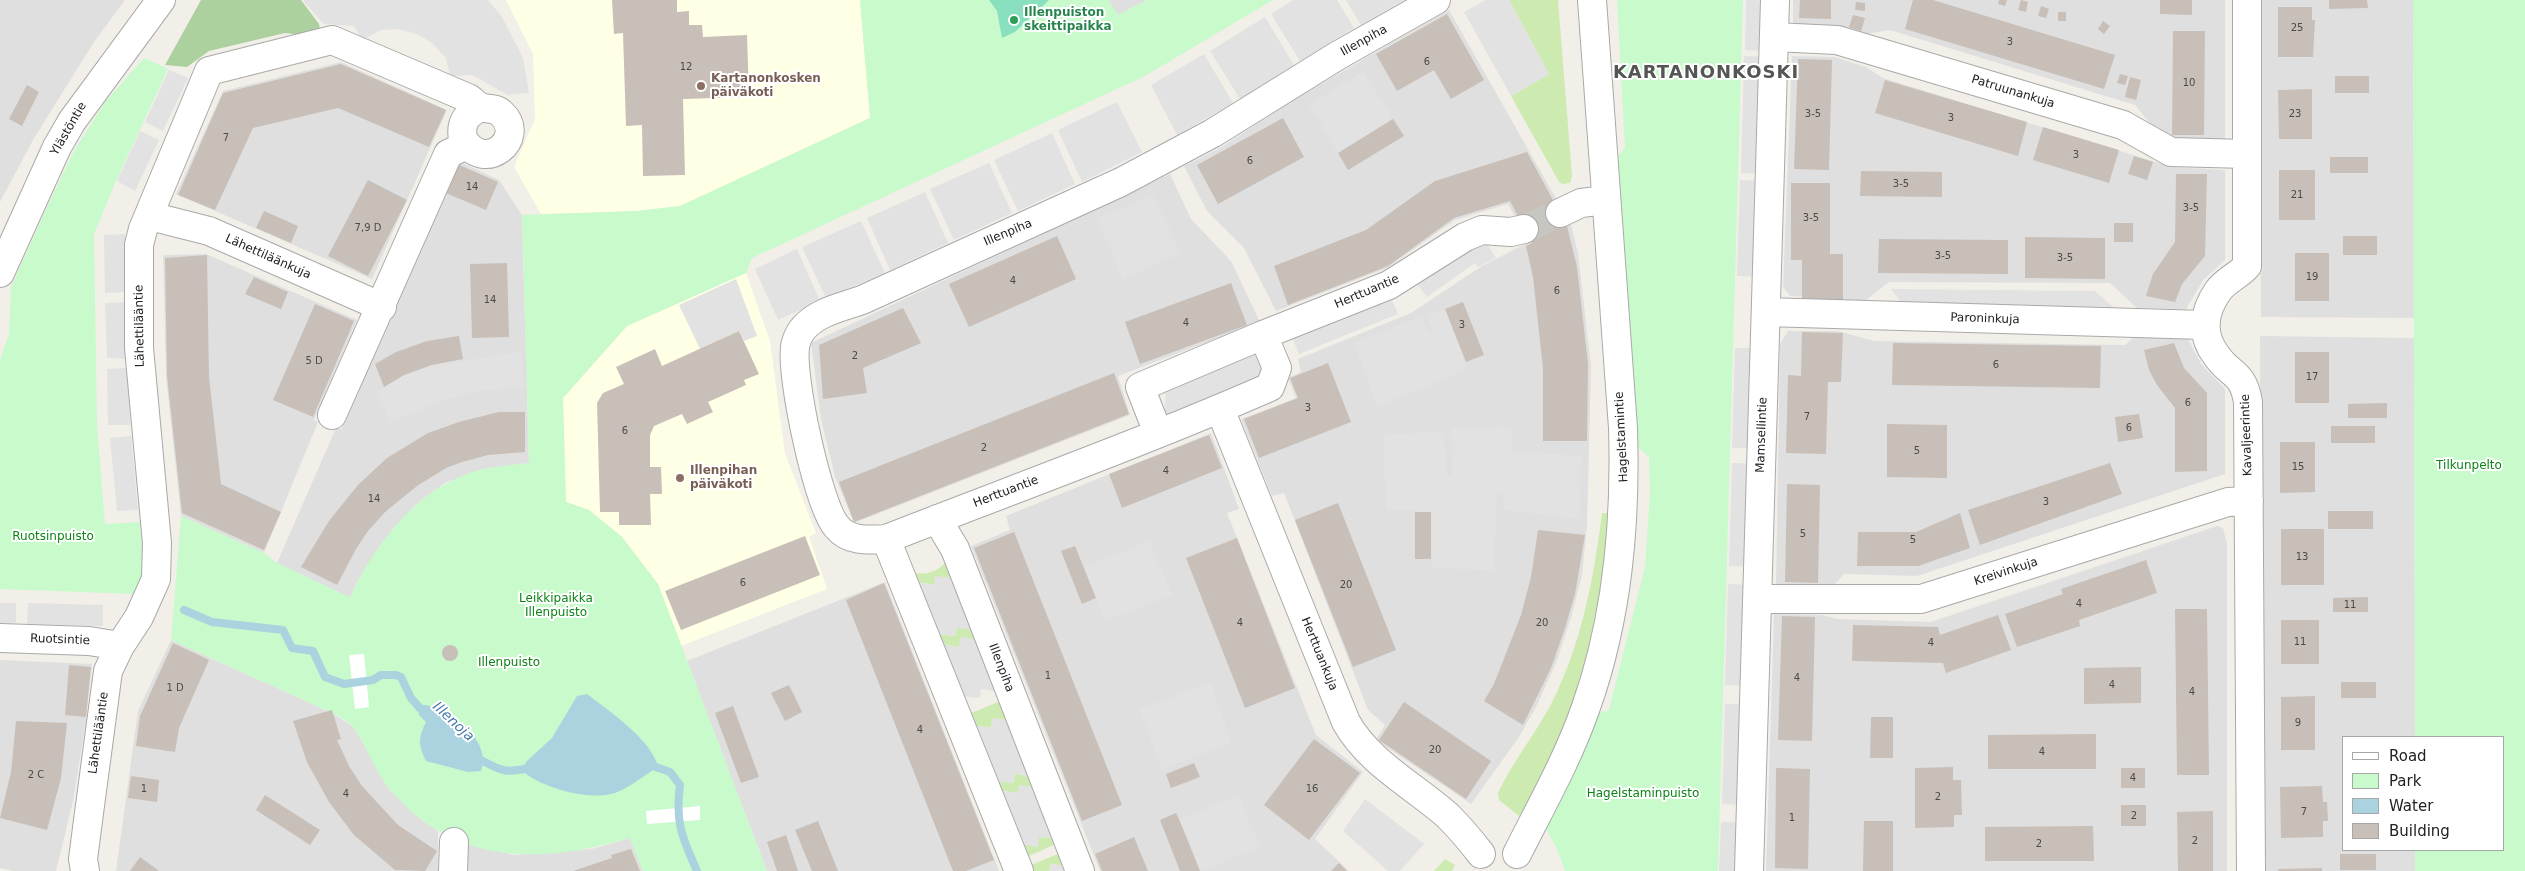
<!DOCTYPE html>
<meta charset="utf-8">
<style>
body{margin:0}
#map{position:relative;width:2525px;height:871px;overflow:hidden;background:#f2efe9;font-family:"DejaVu Sans",sans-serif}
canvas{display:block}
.legend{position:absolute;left:2342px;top:736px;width:162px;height:115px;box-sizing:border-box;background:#fff;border:1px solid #a7a7a7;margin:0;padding:6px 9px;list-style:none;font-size:15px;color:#222}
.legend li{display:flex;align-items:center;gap:10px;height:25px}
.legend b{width:25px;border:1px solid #a7a7a7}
</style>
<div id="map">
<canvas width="2525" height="871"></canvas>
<ul class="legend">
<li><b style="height:6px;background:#fff"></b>Road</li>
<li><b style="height:14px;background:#c8facc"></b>Park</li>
<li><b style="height:14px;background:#aad3df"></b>Water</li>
<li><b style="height:14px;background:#c7bfb8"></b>Building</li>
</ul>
</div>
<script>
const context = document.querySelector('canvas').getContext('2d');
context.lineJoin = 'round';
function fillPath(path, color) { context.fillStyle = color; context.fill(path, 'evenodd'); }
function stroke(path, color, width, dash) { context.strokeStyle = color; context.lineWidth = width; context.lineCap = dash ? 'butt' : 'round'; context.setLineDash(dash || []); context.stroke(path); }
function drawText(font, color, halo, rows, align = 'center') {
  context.font = font + ' "DejaVu Sans",sans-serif'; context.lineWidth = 4; context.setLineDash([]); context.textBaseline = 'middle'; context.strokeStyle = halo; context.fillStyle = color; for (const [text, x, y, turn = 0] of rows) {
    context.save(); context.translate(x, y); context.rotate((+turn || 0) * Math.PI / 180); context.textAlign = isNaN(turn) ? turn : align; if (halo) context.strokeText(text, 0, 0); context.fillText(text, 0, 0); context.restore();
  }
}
const residential = new Path2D(`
 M0,0H125L94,42L33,140L0,202Z
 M1108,0H1147L1118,15Z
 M1793,0H2225V139H2174L2156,131L2135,105L1890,30L1866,34L1838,26L1793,24Z
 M2259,0H2413L2414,318L2261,317Z
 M1449,10L1571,225L1578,253L1591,366L1587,527L1582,575L1571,618L1556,663L1536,707L1519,737L1471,804L1376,740L1385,725L1368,710L1284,493L1272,496L1241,419L1296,398L1288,378L1301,372L1298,359L1411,313L1482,266L1529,242L1508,204L1455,220L1387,268L1276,311L1244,248L1207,211L1184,166L1220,148L1295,99Z
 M1792,56L1834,57L1866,67L1883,78L2172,167L2225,170V260L2204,279L2186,309L2137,308L2110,283L1889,282L1865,301L1790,296L1783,287Z
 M341,62L447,110L372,279L176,194L223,91Z
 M456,160L499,180L522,215L529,463L483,469L445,483L415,505L358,580L350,598L277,563L336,428L342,429Z
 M1170,174L1191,219L1231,261L1260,322L1118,376L1130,415L854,523L835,477L821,419L811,343Z
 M206,254L357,320L314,420L318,422L264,553L181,516L166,377L163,255Z
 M1788,331H1838L1874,341L2125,345L2134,337L2188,339L2201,364L2225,389V474L1917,576L1844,574L1832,587H1776L1780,344Z
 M2260,336L2414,338L2415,737H2344V850H2415V871H2262Z
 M1211,433L1239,509L1227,513L1316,735L1363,772L1315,839L1349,871H1100L971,546L1010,530L1006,516Z
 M2217,526L2223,528L2227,544V871H1766L1774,614L1822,615L1837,619L1931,622Z
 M885,582L999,871H767L687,661Z
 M171,640L332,713L354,727L390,790L419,818L438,831V871H116L138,711Z
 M0,660L92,664L86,721L73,801L56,871H13L0,868Z
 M630,838L643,871H462L463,843L514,855L592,849Z`);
const education = new Path2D(`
 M506,0H860L870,118L680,206L637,211L541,214L514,167L535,119L533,54Z
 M746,273L770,341L785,454L816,533L809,537L827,589L681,646L658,584L622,537L589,510L566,502L563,398L627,326Z`);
const grass = new Path2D(`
 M1509,0H1558L1572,176L1570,183L1563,184L1559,182L1511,96L1549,74Z
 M1602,513H1610C1601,601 1585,690 1545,769C1537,785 1530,802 1519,816L1499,800L1498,793C1513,760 1540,729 1556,694C1583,637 1594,576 1602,513Z
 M947,560L954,578L935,585L916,582L913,573C928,575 938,572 947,560Z
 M957,627L975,630L979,640L959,647L941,644L937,634L955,636Z
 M1003,700L1011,721L993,718L991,728L972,725L969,714Z
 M1015,774C1025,774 1032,778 1036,787L1018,793L997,790L995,781L1013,783Z
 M1039,837L1055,838L1056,844L1024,858L1019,844Z
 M1060,853L1066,866L1051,864L1049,871H1032L1031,865Z
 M1445,859L1455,865L1452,871H1434Z`);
const forest = new Path2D(`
 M201,0H301L319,24L320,31L301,35L285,33L209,51L187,67L165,65Z`);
const park = new Path2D(`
 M860,0H1108L1118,15L1147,0H1273L1145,76L752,258L746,273L627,326L563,398L566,502L589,510L622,537L658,584L767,871H643L630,838C541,864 457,866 391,791C375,772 368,748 354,728C350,722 339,717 332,713L171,640L181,516L264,553L277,563L350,597C376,542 420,484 483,469C498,466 514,465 529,463L522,215L637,211L680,206L870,118Z
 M1617,0H1743L1718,871H1565L1558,851L1546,829L1594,714L1609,710L1645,567L1650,493L1649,457L1634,444L1629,319L1615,159L1625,148Z
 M2413,0H2525V871H2415V850H2504V737H2415Z
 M144,58L168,69L116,181L94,234L97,426L105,524L144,522L145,575L135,594L0,589V360L9,334L11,287L47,207L74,151L105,102Z`);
const pitch = new Path2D(`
 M989,0H1049L1015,32L1002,38L997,11Z`);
const parking = new Path2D(`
 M304,0H488L502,17L523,58L529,93L508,95L472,75L450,76L446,58L432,43L419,35L399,29L381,30L362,40L354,26L324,24L303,1Z
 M1293,0H1337L1354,28L1300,61L1271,14Z
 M1346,0H1404L1361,25Z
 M1486,0H1509L1549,74L1511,96L1464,12Z
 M1746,0H1775L1774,51L1745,50Z
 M1265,17L1294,65L1240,99L1210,51Z
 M1204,54L1233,103L1177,135L1151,85Z
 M1744,56L1774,57L1770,174L1741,173Z
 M169,70L188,78L163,131L145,122Z
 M1364,71L1393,119L1338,153L1309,105Z
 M1117,102L1142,152L1082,182L1058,130Z
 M140,131L159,140L135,191L117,181Z
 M1052,133L1075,184L1018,211L994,160Z
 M989,163L1012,213L954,240L930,189Z
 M1740,180L1770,181L1767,277L1737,276Z
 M925,192L948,243L890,270L867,218Z
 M1153,195L1181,253L1123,279L1097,219Z
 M861,221L885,273L826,298L802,247Z
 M125,234L126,292L105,293L104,235Z
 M1488,245L1496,258L1478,267L1475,263L1427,297L1415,281L1463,248Z
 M797,249L820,301L778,320L755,269Z
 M736,279L757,336L744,341L739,331L700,349L679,305Z
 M1891,289L2095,291L2120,313L1902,304Z
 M1390,295L1398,314L1299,354L1291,335Z
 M126,302L128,359L107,358L105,303Z
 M1445,309L1468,369L1377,407L1354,343L1422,316L1428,332H1432L1427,315Z
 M1252,347L1267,381L1164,423L1166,384Z
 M1735,348H1765L1762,448H1732Z
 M522,352L524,388L480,390L448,399L391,422L375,393L404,375L432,365Z
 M128,368L130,425H108L107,369Z
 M1511,427L1512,451L1581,456L1580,519L1505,510L1503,494L1497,493L1494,570L1432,568L1431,512L1386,509L1383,435L1443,431L1447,474L1452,475L1451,428Z
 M131,436L138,510L117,511L110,438Z
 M1732,463L1761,464L1758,567L1729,566Z
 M1150,541L1172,595L1105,621L1083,567Z
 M935,576L954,578L975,630L957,628L955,636L937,634L916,582L934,585Z
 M1728,584L1758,585L1751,805L1722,804L1725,704H1744L1745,686L1725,685Z
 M0,603H16V623H0Z
 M28,603L103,605V626L27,624Z
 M960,637L979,640L999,692L981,689L980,698L960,696L941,644L959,647Z
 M1210,683L1232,742L1162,770L1139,709Z
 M993,718L1011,721L1033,780L1021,774H1015L1013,783L995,781L972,725L991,728Z
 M1019,785L1036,787L1055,838L1039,837L1038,847L1019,844L997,790L1017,793Z
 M1238,796L1261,847L1200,871L1179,819Z
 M1365,799L1424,844L1400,871H1388L1343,831Z
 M1721,822H1751L1749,871H1719Z
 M1051,864L1066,866L1068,871H1049Z`);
const water = new Path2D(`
 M587,694C609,711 652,740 658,767C646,774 624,792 611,794C585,800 540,787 521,770L527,761L552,738L577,696Z
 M421,705C447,704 494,742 481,771L468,772L426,761C418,745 418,738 426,722L419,715Z`);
const pier = new Path2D(`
 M364,654L369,707L355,709L349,655Z
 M700,806V820L647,824L646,811Z`);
const stream = new Path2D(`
 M184,610L212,622L283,630L292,648L313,651L325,677L344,684L373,680L381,675H396L401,677L411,698L425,714
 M477,758C500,770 503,774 529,768
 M650,765L670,772L680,785C675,823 682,837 697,871`);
const building = new Path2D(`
 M612,0H677V12L689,11V25H702L703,37L747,35L749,97L683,99L685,175L643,176L642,125L626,126L623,33L614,34Z
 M1800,0H1831V19L1799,18Z
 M1913,0H1933L2115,55L2104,89L1905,29Z
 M1999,0H2007L2005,6L1998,4Z
 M2021,0L2028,2L2026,12L2018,10Z
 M2160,0H2192V15L2160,14Z
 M2329,0H2367L2368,8L2329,9Z
 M1856,2L1865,3V11L1855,10Z
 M2041,6L2049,9L2046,18L2038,16Z
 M2278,7H2312V20H2315L2313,57H2278Z
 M2058,12H2066V21H2058Z
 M1447,14L1484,80L1451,99L1434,70L1397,91L1376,54Z
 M1853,15L1865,18L1861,31L1849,27Z
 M2103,21L2110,26L2104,34L2098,29Z
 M2173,31H2205L2204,135H2172Z
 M1798,59L1832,60L1829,170L1794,169Z
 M341,64L446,110L429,147L338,108L253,128L215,210L178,195L223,93Z
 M2120,74L2128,76L2125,85L2117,83Z
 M2335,76H2369V93H2335Z
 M2130,77L2141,80L2136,100L2125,97Z
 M1885,80L2027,122L2018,156L1875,113Z
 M27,85L39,92L22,126L9,119Z
 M2312,89V139H2279L2278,90Z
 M1283,118L1304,157L1218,204L1197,165Z
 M1393,119L1404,136L1348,170L1338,153Z
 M2043,127L2119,150L2109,183L2033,160Z
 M1527,152L1567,226L1577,267L1588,364L1587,441H1543V368L1533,277L1526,246L1532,243L1510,201L1454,218L1388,266L1288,305L1274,266L1366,230L1435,181Z
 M2134,156L2153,162L2147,180L2128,174Z
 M2330,157H2368V173H2330Z
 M457,164L498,182L486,210L446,193Z
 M2279,170H2315V220H2279Z
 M1861,171L1942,172V197L1860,196Z
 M2176,174H2207L2205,256L2182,284L2175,302L2146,296L2153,274L2175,242Z
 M368,180L407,200L368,276L328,256Z
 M1791,183H1830V254H1843V302H1802V260H1791Z
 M264,211L298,226L291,243L256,228Z
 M2114,223H2133V242H2114Z
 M1057,236L1076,279L969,327L949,284Z
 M2343,236H2377V255H2343Z
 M2025,237L2105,238V279L2025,278Z
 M1879,239L2008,240V274L1878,273Z
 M2295,253H2329V301H2295Z
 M207,255L209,377L221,484L281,512L264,550L182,513L167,376L165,258Z
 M507,263L509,337L472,338L470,264Z
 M254,277L288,292L281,309L245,294Z
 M1231,283L1247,325L1140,364L1125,322Z
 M1463,302L1484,355L1466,362L1445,309Z
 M315,304L354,321L313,417L273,400Z
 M903,308L921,343L863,368L867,393L823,399L819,345Z
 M739,331L759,374L744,380L746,385L708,402L713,412L687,424L682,414L654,426L650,435V467H661L662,494H650L651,525H619V512H600L597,403L603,393L624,384L616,367L655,349L662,366Z
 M1802,332L1843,333L1841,382H1828L1826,454L1786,453L1788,375L1801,376Z
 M459,336L463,359L432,365L404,375L384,387L375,364L396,352L427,341Z
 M1893,343L2101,346L2100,388L1892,385Z
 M2174,343L2184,368L2207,393V471L2175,472V408L2157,385L2149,370L2144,350Z
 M2295,352H2329V403H2295Z
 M1328,363L1351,422L1259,458L1244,419L1298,398L1290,378Z
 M1114,373L1129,414L854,522L839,482Z
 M2387,403V418H2348V404Z
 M499,412H525V452L488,455L462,462L446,468L417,486L385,512L368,531L356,549L337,585L301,567L329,521L358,485L387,458L428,433L459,422Z
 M2139,414L2143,438L2118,442L2115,417Z
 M1887,424L1947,425V478L1887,477Z
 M2331,426H2375V443H2331Z
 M1209,435L1222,468L1122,508L1109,474Z
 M2280,442H2315V492L2280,493Z
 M2110,463L2122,494L1980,545L1968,510Z
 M1787,484L1820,485L1818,583L1785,582Z
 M1338,503L1396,650L1353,667L1295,520Z
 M2328,511H2373V529H2328Z
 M1415,512H1431V559H1415Z
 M1960,513L1970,548L1918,566H1857L1858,532H1916Z
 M2281,529H2324V585H2281Z
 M1538,530L1585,535L1575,594L1564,631L1551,668L1523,725L1484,701L1494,684L1521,615L1531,577Z
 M1014,532L1122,805L1082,821L974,548Z
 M805,536L820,575L681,630L665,591Z
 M1237,538L1295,688L1245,708L1186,558Z
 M1075,546L1096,598L1082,604L1061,551Z
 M2146,560L2157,593L2079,620L2080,626L2017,647L2005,614L2063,594L2061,589Z
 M884,583L994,860L966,871H953L846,600Z
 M2368,597V612H2333V598Z
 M2175,609H2207L2209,775H2177Z
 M1998,615L2011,650L1946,673L1943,663L1852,661L1853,625L1938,627L1940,635Z
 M1782,616L1815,617L1812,741L1778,740Z
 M2281,620H2319V664H2281Z
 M173,643L209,660L179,728L175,752L136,746L140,716Z
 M442 653a8 8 0 1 1 16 0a8 8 0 1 1-16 0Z
 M69,665L91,667L86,717L65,715Z
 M2141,667V703L2084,704V668Z
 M2341,682H2376V698H2341Z
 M789,685L802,712L785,721L771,693Z
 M2315,696V750H2281V697Z
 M1404,702L1491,761L1466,799L1379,740Z
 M733,706L759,777L741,783L715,713Z
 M332,710L341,739L337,740L349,766L362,786L398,825L437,851L425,871L395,870L354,835L329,802L307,762L293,721Z
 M1871,717H1893V758H1870Z
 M16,721L67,723L61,778L47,830L0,818L11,772Z
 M2096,734V769H1988V735Z
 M1314,739L1360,773L1309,840L1264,805Z
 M1194,763L1200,777L1171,788L1166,774Z
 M1953,767V780H1961L1962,815H1954V827L1915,828V768Z
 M1776,768L1810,769L1808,869L1775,868Z
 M2121,768H2145V788H2121Z
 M131,776L159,780L157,802L128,798Z
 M2322,786L2323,802H2327L2328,821H2323V837L2281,838L2280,787Z
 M265,795L320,830L310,845L256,810Z
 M2121,805H2146V826H2121Z
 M2213,811V871H2178L2177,812Z
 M1176,813L1179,819L1200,871H1180L1160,820Z
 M818,821L838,871H812L795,830Z
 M1864,821H1893V871H1863Z
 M2093,826L2094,861H1985V827Z
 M786,835L798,871H777L767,842Z
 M1134,837L1148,871H1102L1095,854Z
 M631,849L640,871H573L612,858L611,855Z
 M2340,854H2376V870H2340Z
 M140,857L159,871H130Z
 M1339,863L1347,871H1331Z
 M2322,868V871H2279L2278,869Z`);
const minorTunnel = new Path2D(`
 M1524,229L1560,213`);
const minor = new Path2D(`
 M2247,0V266C2238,276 2226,280 2218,291C2204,311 2200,334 2216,355C2230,376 2243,371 2248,402L2251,871
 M1774,37L1837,40L2123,125L2171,152L2247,154
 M1560,213L1581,203L1606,200
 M150,216L209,231L382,307
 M1766,312L2204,325
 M1263,335L1389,285L1465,237L1482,230L1511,232L1524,229
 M1220,409L1346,722C1369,763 1413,785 1448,816C1460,828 1471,841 1481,854
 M332,415L448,154L466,145
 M1158,433L1140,387L1263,335L1277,368L1270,387C1144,442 1014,489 886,539C869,540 849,542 837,527C818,506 791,378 795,348C795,343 799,334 802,330C816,312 842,307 862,300L1121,182L1213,133L1337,56L1436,0
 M937,519L955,549L1080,871
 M886,539L1019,871
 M1757,599H1921L2228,502L2249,501
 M0,638L89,641L120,646
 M1517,854C1541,806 1568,759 1586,707C1618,617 1626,523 1623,428L1592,0
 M85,871L83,859L89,813L108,671L120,646L139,617L156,579L157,543L139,348V245L143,229L209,71L332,40L468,98C472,100 476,105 480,107C488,110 495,107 502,114C527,138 485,175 463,139C460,123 466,114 481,107
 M453,871L454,842
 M1749,871L1775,0`);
const tertiary = new Path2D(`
 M0,273L57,147L72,121L161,0`);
const markers = [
 [1014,20,5,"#2e9e5b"],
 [701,86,5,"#8d6e63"],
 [680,478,5,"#8d6e63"]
];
const numberNames = [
 ["25",2297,28],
 ["3",2010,42],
 ["6",1427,62],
 ["12",686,67],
 ["10",2189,83],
 ["3-5",1813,114],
 ["23",2295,114],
 ["3",1951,118],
 ["7",226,138],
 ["3",2076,155],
 ["6",1250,161],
 ["3-5",1901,184],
 ["14",472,187],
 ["21",2297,195],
 ["3-5",2191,208],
 ["3-5",1811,218],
 ["7,9 D",368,228],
 ["3-5",1943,256],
 ["3-5",2065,258],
 ["19",2312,277],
 ["4",1013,281],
 ["6",1557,291],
 ["14",490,300],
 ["4",1186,323],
 ["3",1462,325],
 ["2",855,356],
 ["5 D",314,361],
 ["6",1996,365],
 ["17",2312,377],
 ["6",2188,403],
 ["3",1308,408],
 ["7",1807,417],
 ["6",2129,428],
 ["6",625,431],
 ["2",984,448],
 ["5",1917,451],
 ["15",2298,467],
 ["4",1166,471],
 ["14",374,499],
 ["3",2046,502],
 ["5",1803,534],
 ["5",1913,540],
 ["13",2302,557],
 ["6",743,583],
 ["20",1346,585],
 ["4",2079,604],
 ["11",2350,605],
 ["4",1240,623],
 ["20",1542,623],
 ["11",2300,642],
 ["4",1931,643],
 ["1",1048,676],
 ["4",1797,678],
 ["4",2112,685],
 ["1 D",175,688],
 ["4",2192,692],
 ["9",2298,723],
 ["4",920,730],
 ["20",1435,750],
 ["4",2042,752],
 ["2 C",36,775],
 ["4",2133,778],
 ["1",144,789],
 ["16",1312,789],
 ["4",346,794],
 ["2",1938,797],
 ["7",2304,812],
 ["2",2134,816],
 ["1",1792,818],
 ["2",2195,841],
 ["2",2039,844]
];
const leisureNames = [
 ["Illenpuiston",1024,13],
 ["skeittipaikka",1024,27]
];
const streetNames = [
 ["Illenpiha",1364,41,-29],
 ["Patruunankuja",2013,92,17],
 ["Ylästöntie",69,129,-60],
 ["Illenpiha",1008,233,-23],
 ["Lähettiläänkuja",268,257,24],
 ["Herttuantie",1367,292,-23],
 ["Paroninkuja",1985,319,2],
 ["Lähettilääntie",140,326,-91],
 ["Mamsellintie",1762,435,-88],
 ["Kavaljeerintie",2247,435,-92],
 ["Hagelstamintie",1622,437,-93],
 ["Herttuantie",1006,492,-21],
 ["Kreivinkuja",2006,572,-18],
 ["Ruotsintie",60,640,2],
 ["Herttuankuja",1319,654,68],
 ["Illenpiha",1001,668,69],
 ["Lähettilääntie",99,733,-82]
];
const educationNames = [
 ["Kartanonkosken",711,79],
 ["päiväkoti",711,93],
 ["Illenpihan",690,471],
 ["päiväkoti",690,485]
];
const parkNames = [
 ["Tilkunpelto",2469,466],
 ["Ruotsinpuisto",53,537],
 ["Leikkipaikka",556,599],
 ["Illenpuisto",556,613],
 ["Illenpuisto",509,663],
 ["Hagelstaminpuisto",1643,794]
];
const waterNames = [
 ["Illenoja",453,722,43]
];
const districtNames = [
 ["KARTANONKOSKI",1706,73]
];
fillPath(residential, '#e0dfdf');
fillPath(education, '#ffffe5');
fillPath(grass, '#cdebb0');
fillPath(forest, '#add19e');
fillPath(park, '#c8facc');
fillPath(pitch, '#88e0be');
fillPath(parking, '#e2e2e2');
fillPath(water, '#aad3df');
fillPath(pier, '#fff');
stroke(stream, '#aad3df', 8);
fillPath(building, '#c7bfb8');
stroke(minorTunnel, '#c8c6c1', 28, [28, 14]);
stroke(minor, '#a9a9a9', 30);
stroke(tertiary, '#a9a9a9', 30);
stroke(minor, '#fff', 28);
stroke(tertiary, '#fff', 28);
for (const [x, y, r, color] of markers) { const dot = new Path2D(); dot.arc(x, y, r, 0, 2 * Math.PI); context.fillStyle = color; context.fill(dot); stroke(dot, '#fff', 2); }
drawText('10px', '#4b4948', null, numberNames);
drawText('bold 12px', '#27864d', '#fff', leisureNames, 'left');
drawText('12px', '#222', '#fff', streetNames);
drawText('bold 12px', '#785e54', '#fff', educationNames, 'left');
drawText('12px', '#0c8416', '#fff', parkNames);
drawText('italic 14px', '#4a7aab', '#fff', waterNames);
context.letterSpacing = '1px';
drawText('bold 18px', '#555', '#fff', districtNames);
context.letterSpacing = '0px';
</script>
